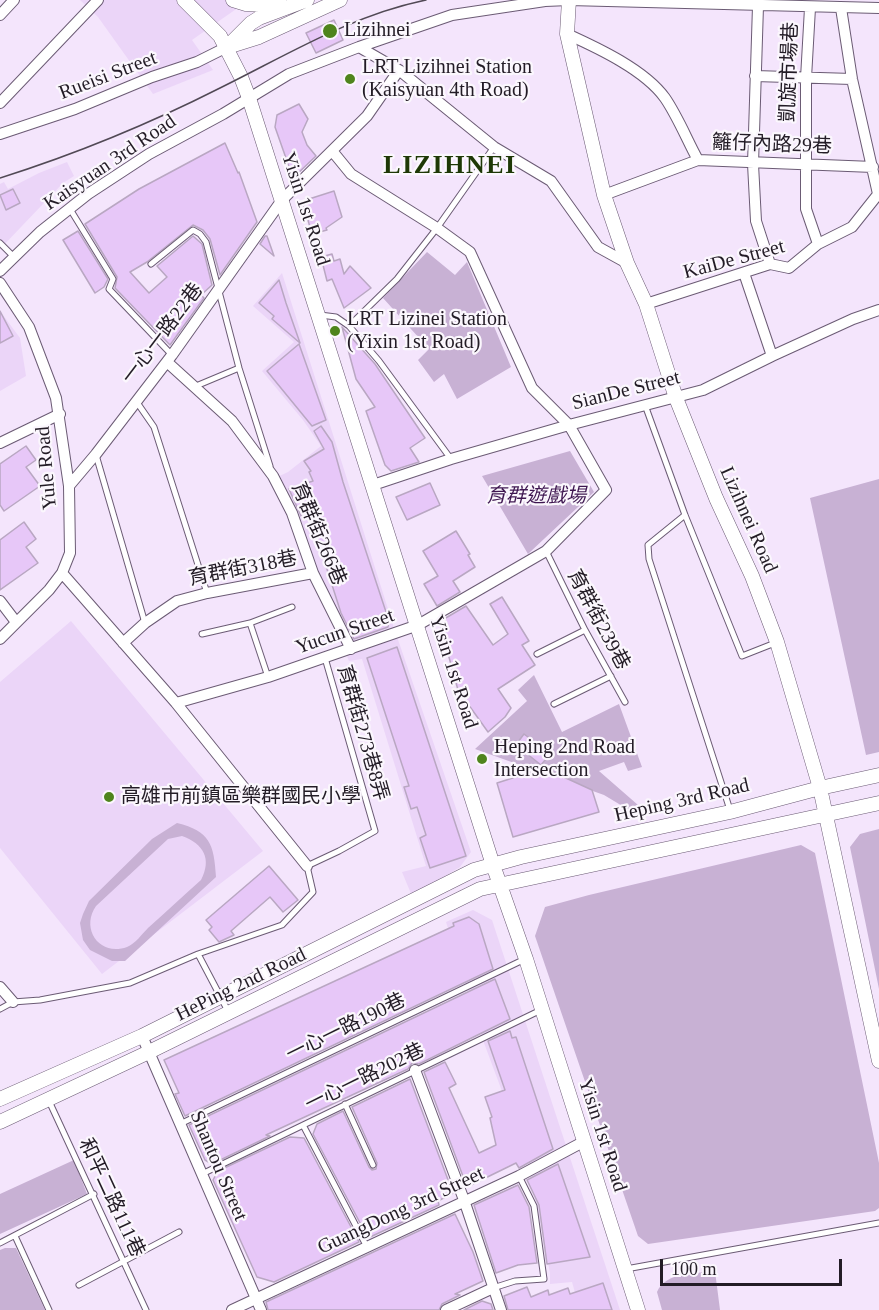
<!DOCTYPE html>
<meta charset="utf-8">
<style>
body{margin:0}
#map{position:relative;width:879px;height:1310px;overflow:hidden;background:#f4e5fc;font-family:"Times New Roman",serif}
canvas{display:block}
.scale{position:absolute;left:660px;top:1259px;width:182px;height:27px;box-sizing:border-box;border:3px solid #231c26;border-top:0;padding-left:8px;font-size:18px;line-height:21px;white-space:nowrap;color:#231c26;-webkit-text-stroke:4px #fbf7fd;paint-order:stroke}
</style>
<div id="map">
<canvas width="879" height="1310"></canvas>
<div class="scale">100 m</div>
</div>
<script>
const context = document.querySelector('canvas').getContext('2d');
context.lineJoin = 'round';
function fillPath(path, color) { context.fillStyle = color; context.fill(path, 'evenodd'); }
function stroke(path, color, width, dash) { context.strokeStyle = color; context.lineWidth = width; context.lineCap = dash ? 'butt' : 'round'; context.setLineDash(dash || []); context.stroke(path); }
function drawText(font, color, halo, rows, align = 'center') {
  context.font = font + ' "Times New Roman","Noto Sans TC",serif'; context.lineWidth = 4.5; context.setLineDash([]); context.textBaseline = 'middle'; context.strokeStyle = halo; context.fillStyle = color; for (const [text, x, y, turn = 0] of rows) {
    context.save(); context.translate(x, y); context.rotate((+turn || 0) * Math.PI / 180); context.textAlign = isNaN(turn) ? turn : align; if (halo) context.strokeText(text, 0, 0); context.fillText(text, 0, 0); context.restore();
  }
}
const built = new Path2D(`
 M80,0H249L192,40L213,70L153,94L98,17Z
 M67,162L74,176L63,183L0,249V184L4,182L8,189L39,173Z
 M282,273L394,628L471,852L460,867L412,896L402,872L426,866L362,659L349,661L271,480L288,472L321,446L303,420L262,371L294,342L253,306Z
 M0,311L20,338L26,376L0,391Z
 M71,621L263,851L102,974L0,848V682Z
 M473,910L492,920L620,1310H580L572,1282L550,1284V1273L528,1161L484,1043L446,922Z`);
const green = new Path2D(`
 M427,252L455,275L467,262L511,367L457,399L444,374L434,382L418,360L429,349L383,298Z
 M570,451L594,492L528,554L482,476Z
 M879,479V752L866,755L810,498Z
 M534,675L562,732L619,704L642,767L628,771L624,762L599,771L638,805L629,810L604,795L475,749L527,701L518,690Z
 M177,823C210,831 214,844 216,877L125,961H112L90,950L83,940L80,923L83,914L89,901L152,839ZM182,836C204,844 212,859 201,880C183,896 166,912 148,928C142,934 135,944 127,947C100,957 80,929 96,906L168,839Z
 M879,829V989L850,847L860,834Z
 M801,845L815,853L879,1163V1208L875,1211L648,1244L638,1236L535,936L545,907L589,895Z
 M74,1160L87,1194L0,1234V1194Z
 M5,1248H16L45,1310H0V1250Z
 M715,1271L720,1310H662L657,1292C665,1272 695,1274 715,1271Z`);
const building = new Path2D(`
 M334,20L343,40L316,53L306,33Z
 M299,104L308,119L302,132L307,145L316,156L293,178L275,127L277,115Z
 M225,143L238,173L239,172L257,222L220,275L210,239L203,230L193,225L147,262L130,272L149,293L167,277L157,266L193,236L202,244L212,285L201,295L204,298L170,345L115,288L117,277L85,224L139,189Z
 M13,189L20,203L6,210L0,195Z
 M334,191L342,217L326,228L327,230L312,234L303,203L309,199Z
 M78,231L108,279L104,287L95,293L63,240Z
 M265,236H267L274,256L260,244Z
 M332,254L334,261L340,259L344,274L350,266L371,288L344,308L332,279L327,281L321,257Z
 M279,280L286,303L300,343L272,319L274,316L259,303Z
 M0,311L13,336L0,343Z
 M342,327L375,364L425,438L410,448L419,462L391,471L385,465L366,411L375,407L356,379Z
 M299,344L326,420L312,426L267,371Z
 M321,426L332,442L343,482L389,621L388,627L354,639L341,613L309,513L301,516L289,489L313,481L309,472L311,471L304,461L324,449L314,431Z
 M26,446L36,460L26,467L40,486L4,511L0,505V464Z
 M430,483L440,505L407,520L396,497Z
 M24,522L36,539L26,547L38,563L0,590V540Z
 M456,531L470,554L468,555L475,567L453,581L460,592L437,606L424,584L438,576L423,551Z
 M502,597L529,641L522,645L535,665L498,689L511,708L505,717L488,732L458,690L441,628L447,624L444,619L466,606L493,645L508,634L490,604Z
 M397,647L466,856L430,868L420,838L426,835L417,807L411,809L404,787L409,786L367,658Z
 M524,734L550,754L541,765L526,753L528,750L518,742Z
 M544,768L592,790L599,812L513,837L497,783Z
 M269,866L298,900L283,912L270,897L231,931L234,935L219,942L209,930L212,927L206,920Z
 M469,917L479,924L493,969L185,1116L175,1094L179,1093L164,1060L454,926L453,923Z
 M495,979L510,1019L419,1064L412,1063L408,1069L266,1135L270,1136L212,1164L205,1160L189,1125Z
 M510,1031L512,1038L516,1037L553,1149L519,1168L516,1163L467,1187L424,1072L445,1062L456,1084L449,1088L479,1153L496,1145L490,1118L492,1117L485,1097L505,1090L488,1041Z
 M410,1079L453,1193L438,1201L439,1205L368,1238L313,1134L317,1124L343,1111L369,1167L372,1170L376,1169L377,1163L352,1107Z
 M290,1137L304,1138L359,1242L274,1282L257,1277L213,1180L218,1171Z
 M558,1164L590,1257L547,1264L539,1205L527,1180Z
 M518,1185L529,1207L537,1263L518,1265L496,1273L474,1205Z
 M455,1214L473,1252L483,1281L455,1294L460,1295L442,1304L439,1310H268L266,1302Z
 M603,1283L612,1310H508L504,1296L527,1287L531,1297L548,1290L549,1295L568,1288L570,1294Z
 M482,1301L491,1304L493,1310H464Z`);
const service = new Path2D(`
 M70,209L113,279L109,289L172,355
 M0,243L14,257
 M151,264L193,230L200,234L206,242L239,368L270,466
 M320,315L336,317L349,326L379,361L451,459
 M349,326L397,279L437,228L494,147
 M196,386L239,368
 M136,401L154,427L207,593
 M645,405L685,515L742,656L775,643
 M96,455L145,623
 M685,515L648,545L649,559L730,810
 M546,551L585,630L625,702
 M250,623L268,677
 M202,634L250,623L292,607
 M537,654L585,630
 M554,704L611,676
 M198,954L282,925L313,892L307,866L339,851L375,831L325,658
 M0,1009L13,1002L40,1000L130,983L198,954L228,1011
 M49,1101L146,1310
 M345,1104L373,1165
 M180,1124L525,959
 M303,1125L367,1247
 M202,1174L541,1010
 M15,1236L49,1310
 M0,1243L94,1194
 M626,1269L879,1223
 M79,1285L179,1232
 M493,1288L515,1281L544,1279L534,1206L519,1176`);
const minor = new Path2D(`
 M758,6L753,164L756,221L770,264
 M810,8L806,78V209L818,244
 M841,8L852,79L878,194
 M0,15L14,0
 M567,34C598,48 645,70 665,98C678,117 687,140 698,160
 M359,47L399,70L494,147L551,181L598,247L627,263
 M755,76L852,79
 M0,103L98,0
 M0,134L75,109L152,77L197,62L227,47
 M604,195L698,160L873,167
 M0,271L40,232L88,194L149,154L223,114L289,74L359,47L452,15L545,1L569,0L879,8
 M744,273L772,356
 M0,283L29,327L56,398L69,486L70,553L62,573L49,590L0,639
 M646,304L770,264L789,268L818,244L852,227L879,193
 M167,362L232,421L273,476L292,513L313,573L351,649
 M0,443L60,414
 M373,485L451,459L569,425L703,390L772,356L853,319L879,310
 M69,486L96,454L172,355L282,200L367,116L399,70
 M62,573L176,703L268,677L418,625L546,551L606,490L569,425L532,388L470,252L437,228L351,174L333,152
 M0,601L16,622
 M123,643L145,623L177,601L207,593L313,573
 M176,703L307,866
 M0,987L13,1002
 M142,1036L261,1310
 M415,1070L464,1200L501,1310
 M232,1310L519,1176L583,1142
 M446,1310L493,1288`);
const tertiary = new Path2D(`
 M184,0L220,36L241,77L249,98L493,865L526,959L638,1310
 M233,0L246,4L282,6
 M569,0L567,34L604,195L627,263L646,304L676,398L716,498L752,576L777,642L820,788L879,1061
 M228,46L251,23L259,18L307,0
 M227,47L259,37L340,0
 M0,1099L142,1036L474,870L521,857L730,812L820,788L879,775
 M0,1122L149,1052L480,889L879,803`);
const tram = new Path2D(`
 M0,178C76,154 149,124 220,88C287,55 352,15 426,0`);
const markers = [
 [330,31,8,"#4f841d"],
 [350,79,6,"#4f841d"],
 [335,331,6,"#4f841d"],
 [482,759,6,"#4f841d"],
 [109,797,6,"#4f841d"]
];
const poiNames = [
 ["Lizihnei",344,31],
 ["LRT Lizihnei Station",362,68],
 ["(Kaisyuan 4th Road)",362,91],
 ["LRT Lizinei Station",347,320],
 ["(Yixin 1st Road)",347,343],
 ["Heping 2nd Road",494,748],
 ["Intersection",494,771],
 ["高雄市前鎮區樂群國民小學",121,797]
];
const streetNames = [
 ["凱旋市場巷",790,72,-88],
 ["Rueisi Street",108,76,-21],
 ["籬仔內路29巷",772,145,2],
 ["Kaisyuan 3rd Road",110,163,-34],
 ["Yisin 1st Road",305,209,72],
 ["KaiDe Street",734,260,-15],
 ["一心一路22巷",163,334,-53],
 ["SianDe Street",626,391,-14],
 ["Yule Road",47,468,-95],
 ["Lizihnei Road",748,520,66],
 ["育群街266巷",318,534,67],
 ["育群街318巷",243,569,-11],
 ["育群街239巷",598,620,62],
 ["Yucun Street",345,632,-19],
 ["Yisin 1st Road",453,672,72],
 ["育群街273巷8弄",362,733,74],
 ["Heping 3rd Road",682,801,-13],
 ["HePing 2nd Road",241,985,-26],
 ["一心一路190巷",346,1028,-26],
 ["一心一路202巷",365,1078,-26],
 ["Yisin 1st Road",602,1135,72],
 ["Shantou Street",218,1166,67],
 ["和平二路111巷",111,1198,65],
 ["GuangDong 3rd Street",401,1211,-25]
];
const parkNames = [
 ["育群遊戲場",536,497]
];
const districtNames = [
 ["LIZIHNEI",450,166]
];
fillPath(built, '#ebd5f8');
fillPath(green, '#c8b1d4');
fillPath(building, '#e7c7f8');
stroke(building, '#b9a7c2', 1.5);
stroke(service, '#6b5b74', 7);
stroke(minor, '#6b5b74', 12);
stroke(tertiary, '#6b5b74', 15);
stroke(service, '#fff', 5);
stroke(minor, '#fff', 10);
stroke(tertiary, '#fff', 14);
stroke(tram, '#514955', 1.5);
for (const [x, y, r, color] of markers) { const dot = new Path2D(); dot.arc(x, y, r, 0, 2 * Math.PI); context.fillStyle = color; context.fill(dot); stroke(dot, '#fbf7fd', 2); }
drawText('20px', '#231c26', '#fbf7fd', poiNames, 'left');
drawText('20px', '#231c26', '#fbf7fd', streetNames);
drawText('italic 20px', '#3e1650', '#fbf7fd', parkNames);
context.letterSpacing = '1.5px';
drawText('bold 26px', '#1e3806', '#fbf7fd', districtNames);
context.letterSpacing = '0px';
</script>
